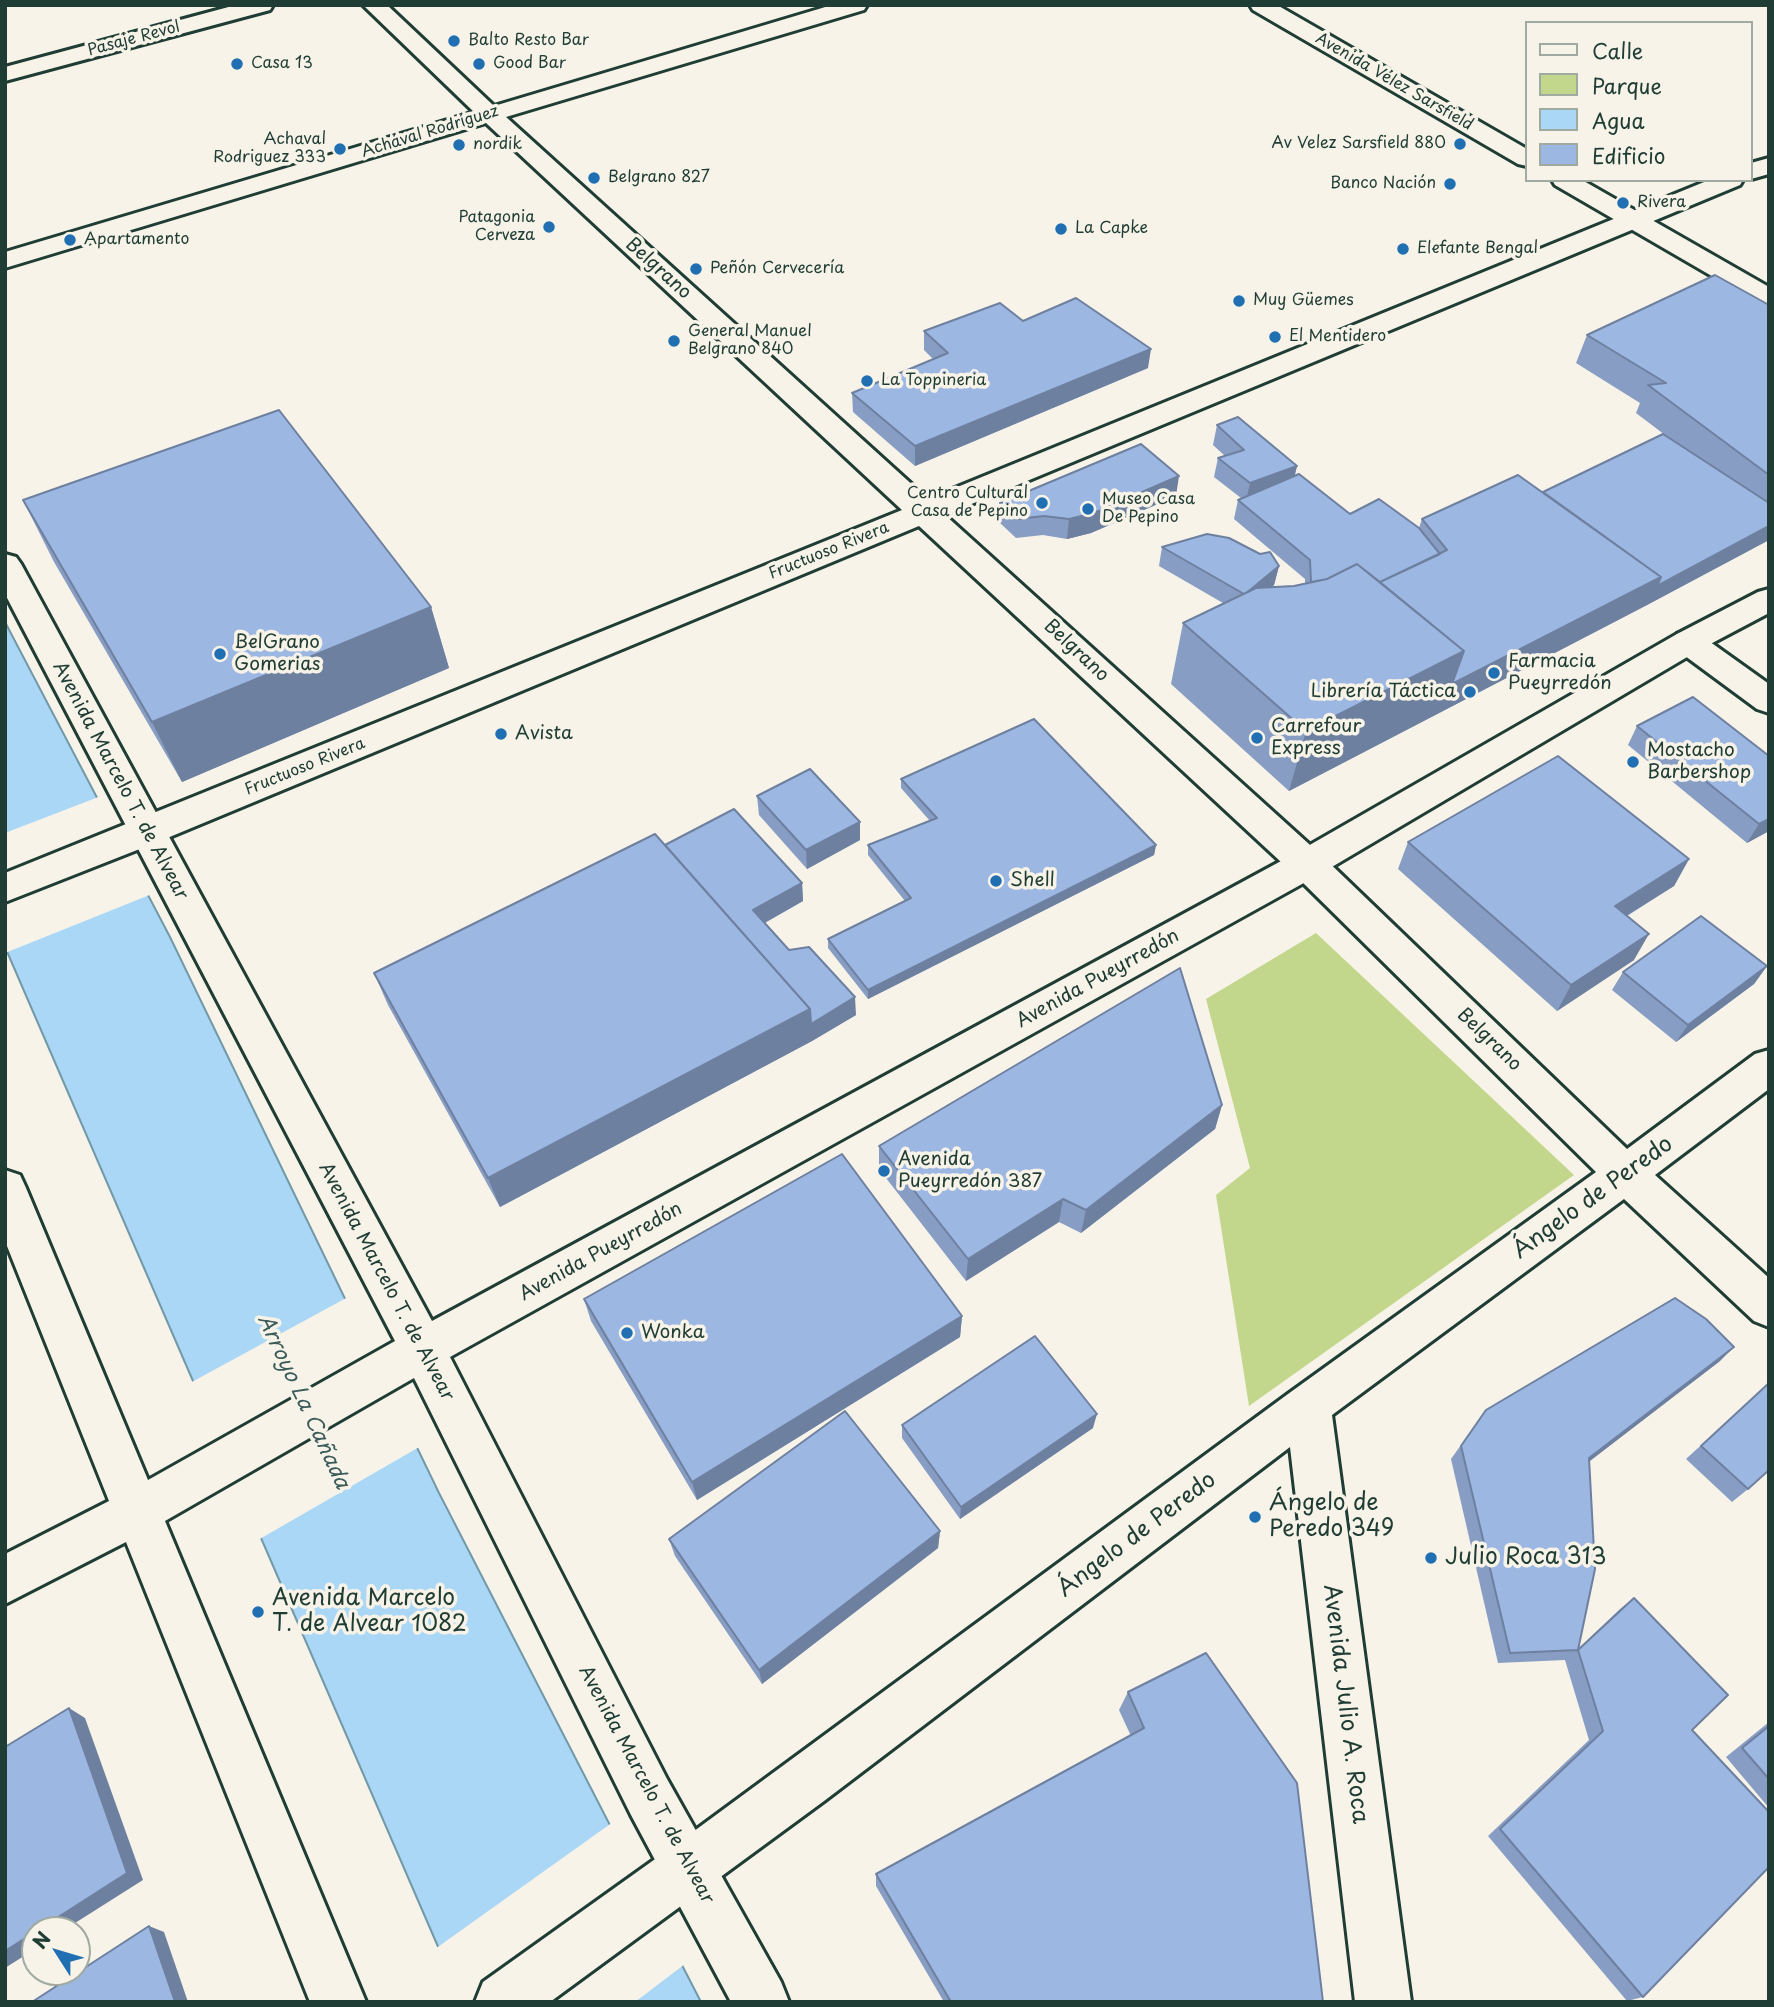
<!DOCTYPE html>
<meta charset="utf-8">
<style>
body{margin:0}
#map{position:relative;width:1774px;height:2007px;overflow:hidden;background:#f7f3e8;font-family:"Playpen Sans",sans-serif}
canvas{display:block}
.frame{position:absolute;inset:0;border:7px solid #1f3d34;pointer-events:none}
.legend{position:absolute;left:1525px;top:21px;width:228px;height:161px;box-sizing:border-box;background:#f7f3e8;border:2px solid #a1aaa0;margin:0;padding:9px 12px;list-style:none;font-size:21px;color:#1f3d34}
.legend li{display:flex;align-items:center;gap:14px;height:35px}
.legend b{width:35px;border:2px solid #a1aaa0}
.north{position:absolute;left:21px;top:1916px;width:70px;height:70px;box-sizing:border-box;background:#f7f3e8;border:2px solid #a1aaa0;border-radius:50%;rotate:307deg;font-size:19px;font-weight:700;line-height:28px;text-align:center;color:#1f3d34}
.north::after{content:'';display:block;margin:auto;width:24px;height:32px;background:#1f6fb2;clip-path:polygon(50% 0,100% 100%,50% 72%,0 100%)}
</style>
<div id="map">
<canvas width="1774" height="2007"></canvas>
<div class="frame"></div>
<ul class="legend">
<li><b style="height:9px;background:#f7f3e8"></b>Calle</li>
<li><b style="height:19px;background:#c3d78c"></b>Parque</li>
<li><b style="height:19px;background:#aad7f6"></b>Agua</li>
<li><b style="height:19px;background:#9db7e3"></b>Edificio</li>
</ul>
<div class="north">N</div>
</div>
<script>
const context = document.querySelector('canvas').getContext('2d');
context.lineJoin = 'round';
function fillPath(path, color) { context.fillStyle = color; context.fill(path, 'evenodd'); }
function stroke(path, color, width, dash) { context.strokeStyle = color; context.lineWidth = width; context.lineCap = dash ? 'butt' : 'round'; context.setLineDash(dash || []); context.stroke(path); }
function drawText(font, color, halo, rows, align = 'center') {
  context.font = font + ' "Playpen Sans",sans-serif'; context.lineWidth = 7; context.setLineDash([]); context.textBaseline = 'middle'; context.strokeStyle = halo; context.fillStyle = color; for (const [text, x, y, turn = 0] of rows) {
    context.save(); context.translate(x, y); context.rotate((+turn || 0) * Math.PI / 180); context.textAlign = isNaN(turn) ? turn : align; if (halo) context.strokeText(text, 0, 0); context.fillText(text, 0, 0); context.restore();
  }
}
const green = new Path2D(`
 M1316,933L1574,1175L1249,1406L1216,1195L1250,1168L1206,999Z`);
const water = new Path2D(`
 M5,622L170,937L439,1493L701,2002H462L5,947Z`);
const pier = new Path2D(`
 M101,796L152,894L5,953V833Z
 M348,1297L421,1446L258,1540L190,1383Z
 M613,1822L685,1964L635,2002H458L435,1949Z`);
const minor = new Path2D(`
 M236,5H273L270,10L5,81V67Z
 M363,5H387L494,106L832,5H867L864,10L506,117L928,499L1709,180H1743L1740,185L945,515L1320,854L1627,1149L1755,1054L1769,1050V1089L1655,1175L1769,1278V1327L1754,1321L1624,1199L1332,1415L1411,2002H1355L1290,1447L824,1801L550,2002H475L483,1982L686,1837L1288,1394L1596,1172L1294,874L919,526L160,841L5,902V873L902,510L486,123L5,268V252L474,112Z
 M1769,158V174L1751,179V163Z
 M1688,631L1699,634L1769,684V713L1757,709L1677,650L1672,642L1677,634Z`);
const major = new Path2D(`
 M1250,5H1277L1527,149V166L1518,164L1253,10Z
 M1552,180H1582L1769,287V306L1760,304L1555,185Z
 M5,554L16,557L21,564L432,1321L1294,854L1677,634L1758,592L1769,589V613L1699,650L1320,874L450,1357L667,1779L781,1982L789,2002H731L631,1815L414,1378L165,1521L366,2002H310L126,1542L5,1604V1554L109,1501L5,1241V1170L20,1175L26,1188L148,1480L395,1341L5,594Z`);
const wall = new Path2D(`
 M1769,305V540L1647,605L1289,791L1171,684L1183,623L1223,603L1159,566L1162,547L1279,566L1274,585L1272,587L1294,586L1305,583V579L1234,519L1238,500L1241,498L1214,477L1218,458L1225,456L1213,445L1217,425L1297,466L1295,475L1350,514L1419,528L1422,519L1543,492L1669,438L1636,413L1640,403L1576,363L1587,335Z
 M1023,321L1148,368L915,466L853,412L852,393L933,359L924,350V331Z
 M1176,496L1091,533L1067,539L1043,535L1016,538L999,522L1000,503Z
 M23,500L431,607L449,668L182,782L54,562Z
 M1637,726L1769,831L1747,843L1628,745Z
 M901,779L1156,845L1154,855L868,999L828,948V939L905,901L868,855V845L930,821L901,788Z
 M757,796L860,840L807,869L759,815Z
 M1408,842L1689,859L1674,886L1627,916L1634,960L1557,1011L1398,869Z
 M665,845L802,883L803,901L765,923L789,950L856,1015L812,1041L500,1207L388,1005L374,973Z
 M1767,966L1754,984L1676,1042L1612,990L1623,972Z
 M1222,1105L1215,1129L1081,1233L1059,1222L966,1281L879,1169V1146Z
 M584,1299L962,1316L960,1337L697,1500L591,1321Z
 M1720,1361L1589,1461L1579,1648L1620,1609L1634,1598L1692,1730L1643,1997L1627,2001L1488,1836L1589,1740L1565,1660L1498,1663L1451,1459L1486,1410Z
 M1769,1383L1748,1489L1732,1502L1686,1459Z
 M902,1425L1093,1428L960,1519L902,1438Z
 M940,1531L938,1548L762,1684L675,1556L669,1539Z
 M1128,1692L1323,2002H944L876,1886V1874L1131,1736L1119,1710Z
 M1769,1722V1808L1726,1757Z`);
const shadedWall = new Path2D(`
 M1151,349L1148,368L915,466V446Z
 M1297,466L1292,485L1246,502L1250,483Z
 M1179,476L1176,496L1091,533L1067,539L1069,519Z
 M1769,526V540L1647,605L1289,791L1306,731L1464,651Z
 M1279,566L1274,585L1241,614L1245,595Z
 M431,607L449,668L182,782L152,722Z
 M1769,819V831L1747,843L1759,824Z
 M860,822V840L807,869L806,850Z
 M1156,845L1154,855L868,999V990Z
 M1689,859L1674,886L1600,932L1615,906Z
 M802,883L803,901L755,928L753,910Z
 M1649,934L1634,960L1557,1011L1571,985Z
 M1767,966L1754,984L1676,1042L1688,1025Z
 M855,997L856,1015L812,1041L500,1207L488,1178L810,1009Z
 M1222,1105L1215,1129L1081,1233L1086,1210Z
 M1063,1199L1059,1222L966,1281L968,1259Z
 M962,1316L960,1337L697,1500L692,1482Z
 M1734,1347L1720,1361L1577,1471L1589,1458Z
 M1097,1414L1093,1428L960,1519L961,1507Z
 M940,1531L938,1548L762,1684L759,1670Z
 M69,1708L85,1718L143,1880L64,1930H38Z
 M149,1926L164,1932L188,2002H175Z
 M35,1932V1949L5,1968V1951Z`);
const building = new Path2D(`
 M1715,275L1769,305V475L1648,385L1666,383L1587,335Z
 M1076,298L1151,349L915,446L852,393L948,353L924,331L1000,303L1023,321Z
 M279,410L431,607L152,722L23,500Z
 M1238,417L1297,466L1250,483L1218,458L1244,450L1217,425Z
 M1663,434L1769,503V526L1657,586L1661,577L1543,492Z
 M1141,444L1179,476L1094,513L1069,519L1044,516L1017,519L1000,503Z
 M1299,474L1350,514L1379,499L1419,528L1440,554L1380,582L1357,564L1327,579L1311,582L1310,560L1238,500Z
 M1518,475L1661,577L1452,684L1464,651L1380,582L1447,550L1422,519Z
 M1207,534L1229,538L1260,554L1270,552L1279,566L1250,590L1244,594L1162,547Z
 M1357,564L1464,651L1306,731L1183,623L1256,588L1294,586L1327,579Z
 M1693,697L1769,756V819L1759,824L1637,726Z
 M1034,719L1156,845L868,990L828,939L911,898L868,845L937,818L901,779Z
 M1558,756L1689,859L1615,906L1649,934L1571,985L1408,842Z
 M810,769L860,822L806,850L757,796Z
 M734,809L802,883L753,910L789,950L809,947L855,997L811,1024L810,1009L665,845Z
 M655,834L810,1009L488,1178L374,973Z
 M1701,916L1767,966L1688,1025L1623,972Z
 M1180,968L1222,1105L1086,1210L1063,1199L968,1259L879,1146Z
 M842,1154L962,1316L692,1482L584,1299Z
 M1675,1298L1706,1319L1734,1347L1589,1458L1595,1569L1578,1650L1634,1598L1728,1695L1692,1730L1769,1812V1867L1643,1997L1500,1829L1603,1731L1578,1650L1510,1653L1461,1446L1486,1410Z
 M1035,1336L1097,1414L961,1507L902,1425Z
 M1769,1383V1470L1748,1489L1701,1446Z
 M845,1411L940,1531L759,1670L669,1539Z
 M1206,1653L1297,1783L1323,2002H951L876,1874L1144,1728L1128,1692Z
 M69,1708L127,1873L38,1930H35V1932L5,1951V1747Z
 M1769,1726V1779L1742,1748Z
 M149,1926L175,2002H32Z`);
const markers = [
 [454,41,7,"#1f6fb2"],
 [237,64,7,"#1f6fb2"],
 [479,64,7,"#1f6fb2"],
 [1460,144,7,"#1f6fb2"],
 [459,145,7,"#1f6fb2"],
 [340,149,7,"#1f6fb2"],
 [594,178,7,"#1f6fb2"],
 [1450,184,7,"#1f6fb2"],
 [1623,203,7,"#1f6fb2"],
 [549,227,7,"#1f6fb2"],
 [1061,229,7,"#1f6fb2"],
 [70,240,7,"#1f6fb2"],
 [1403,249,7,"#1f6fb2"],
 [696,269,7,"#1f6fb2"],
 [1239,301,7,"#1f6fb2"],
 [1275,337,7,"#1f6fb2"],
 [674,341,7,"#1f6fb2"],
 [867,381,7,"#1f6fb2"],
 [1042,503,7,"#1f6fb2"],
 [1088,509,7,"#1f6fb2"],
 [220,654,7,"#1f6fb2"],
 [1494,673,7,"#1f6fb2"],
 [1470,692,7,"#1f6fb2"],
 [501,734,7,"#1f6fb2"],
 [1257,738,7,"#1f6fb2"],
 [1633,762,7,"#1f6fb2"],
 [996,881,7,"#1f6fb2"],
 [884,1171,7,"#1f6fb2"],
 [627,1333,7,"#1f6fb2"],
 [1255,1517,7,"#1f6fb2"],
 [1431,1558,7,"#1f6fb2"],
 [258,1612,7,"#1f6fb2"]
];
const farStreetnames = [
 ["Pasaje Revol",134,39,-15],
 ["Avenida Vélez Sarsfield",1394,82,30],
 ["Achával Rodríguez",430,132,-17],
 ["Fructuoso Rivera",829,551,-22],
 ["Fructuoso Rivera",305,767,-22]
];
const farPoinames = [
 ["Balto Resto Bar",468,41],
 ["Casa 13",251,64],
 ["Good Bar",493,64],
 ["Achaval",326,140,"right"],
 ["Rodriguez 333",326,158,"right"],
 ["Av Velez Sarsfield 880",1446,144,"right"],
 ["nordik",473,145],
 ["Belgrano 827",608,178],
 ["Banco Nación",1436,184,"right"],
 ["Rivera",1637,203],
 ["Patagonia",535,218,"right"],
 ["Cerveza",535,236,"right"],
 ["La Capke",1075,229],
 ["Apartamento",84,240],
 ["Elefante Bengal",1417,249],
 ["Peñón Cervecería",710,269],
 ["Muy Güemes",1253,301],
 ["General Manuel",688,332],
 ["Belgrano 840",688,350],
 ["El Mentidero",1289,337],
 ["La Toppineria",881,381],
 ["Centro Cultural",1028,494,"right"],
 ["Casa de Pepino",1028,512,"right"],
 ["Museo Casa",1102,500],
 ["De Pepino",1102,518]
];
const streetNames = [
 ["Belgrano",658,269,42],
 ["Belgrano",1076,651,43],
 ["Avenida Marcelo T. de Alvear",120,781,62],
 ["Avenida Pueyrredón",1098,979,-29],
 ["Belgrano",1489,1040,44],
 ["Avenida Pueyrredón",601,1252,-29],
 ["Avenida Marcelo T. de Alvear",386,1282,62],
 ["Avenida Marcelo T. de Alvear",646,1785,62]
];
const poiNames = [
 ["BelGrano",234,643],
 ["Gomerias",234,665],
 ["Farmacia",1508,662],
 ["Pueyrredón",1508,684],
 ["Librería Táctica",1456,692,"right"],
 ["Carrefour",1271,727],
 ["Express",1271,749],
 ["Avista",515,734],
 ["Mostacho",1647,751],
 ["Barbershop",1647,773],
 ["Shell",1010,881],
 ["Avenida",898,1160],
 ["Pueyrredón 387",898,1182],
 ["Wonka",641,1333]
];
const waterNames = [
 ["Arroyo La Cañada",303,1402,65]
];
const nearStreetnames = [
 ["Ángelo de Peredo",1593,1198,-36],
 ["Ángelo de Peredo",1137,1535,-37],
 ["Avenida Julio A. Roca",1345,1704,83]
];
const nearPoinames = [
 ["Ángelo de",1269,1504],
 ["Peredo 349",1269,1530],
 ["Julio Roca 313",1445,1558],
 ["Avenida Marcelo",272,1599],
 ["T. de Alvear 1082",272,1625]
];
fillPath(green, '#c3d78c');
fillPath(water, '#aad7f6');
stroke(water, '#7299a8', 2);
fillPath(pier, '#f7f3e8');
stroke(minor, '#1f3d34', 6);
stroke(major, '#1f3d34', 6);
fillPath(minor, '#f7f3e8');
fillPath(major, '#f7f3e8');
fillPath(wall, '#879dc3');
fillPath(shadedWall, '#6e809f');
fillPath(building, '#9db7e3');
stroke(building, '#6e809f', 2);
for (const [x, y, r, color] of markers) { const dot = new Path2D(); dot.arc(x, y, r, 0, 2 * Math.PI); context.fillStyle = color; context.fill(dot); stroke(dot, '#f7f3e8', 2.5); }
drawText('16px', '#1f3d34', '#f7f3e8', farStreetnames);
drawText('16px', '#1f3d34', '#f7f3e8', farPoinames, 'left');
drawText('19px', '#1f3d34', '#f7f3e8', streetNames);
drawText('19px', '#1f3d34', '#f7f3e8', poiNames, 'left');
drawText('italic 21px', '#3b5c5b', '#f7f3e8', waterNames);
drawText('23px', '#1f3d34', '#f7f3e8', nearStreetnames);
drawText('23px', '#1f3d34', '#f7f3e8', nearPoinames, 'left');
</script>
